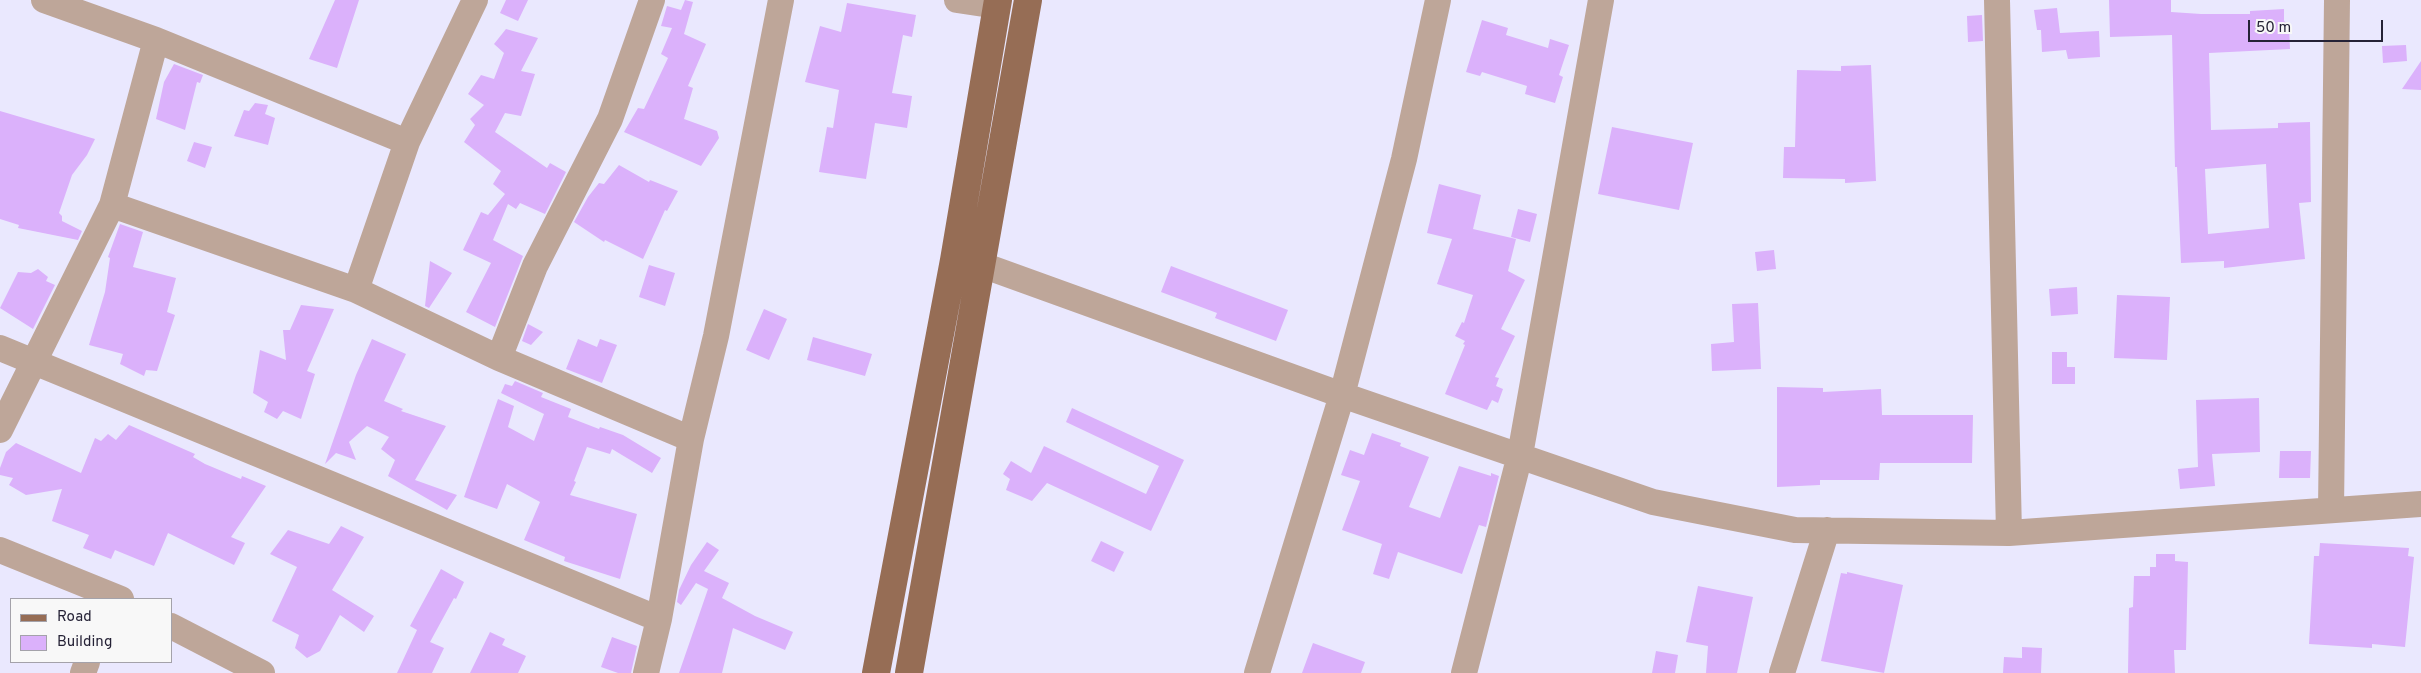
<!DOCTYPE html>
<style>
body{margin:0}
#map{position:relative;width:2421px;height:673px;overflow:hidden;background:#eae8fe;font-family:Overpass,sans-serif}
canvas{display:block}
.legend{position:absolute;left:10px;top:598px;width:162px;height:65px;box-sizing:border-box;background:#f8f8f8;border:1px solid #a4a2aa;margin:0;padding:6px 9px;list-style:none;font-size:15px;color:#252236}
.legend li{display:flex;align-items:center;gap:10px;height:25px}
.legend b{width:25px;border:1px solid #a4a2aa}
.scale{position:absolute;left:2248px;top:20px;width:135px;height:22px;box-sizing:border-box;border:2px solid #252236;border-top:0;padding-left:6px;font-size:15px;line-height:18px;white-space:nowrap;color:#252236;-webkit-text-stroke:4px #f8f8f8;paint-order:stroke}
</style>
<div id="map">
<canvas width="2421" height="673"></canvas>
<ul class="legend">
<li><b style="height:6px;background:#966d55"></b>Road</li>
<li><b style="height:14px;background:#dbb1fb"></b>Building</li>
</ul>
<div class="scale">50 m</div>
</div>
<script>
const context = document.querySelector('canvas').getContext('2d');
context.lineJoin = 'round';
function fillPath(path, color) { context.fillStyle = color; context.fill(path, 'evenodd'); }
function stroke(path, color, width, dash) { context.strokeStyle = color; context.lineWidth = width; context.lineCap = dash ? 'butt' : 'round'; context.setLineDash(dash || []); context.stroke(path); }
const building = new Path2D(`
 M335,0H359L337,68L309,59Z
 M506,0H528L518,21L500,13Z
 M685,0L693,2L684,34L706,44L688,86L693,88L684,119L717,131L719,138L701,166L624,132L638,108L644,109L668,58L661,54L672,28L661,26L667,6L681,10Z
 M2109,0H2171V12L2201,14H2250V11L2284,9V21L2289,25L2290,49L2209,53L2211,130L2278,128V123L2310,122L2311,202L2299,203L2305,259L2224,268V261L2181,263L2177,167H2175L2172,35L2110,37ZM2266,164L2269,228L2208,234L2205,169Z
 M847,3L916,15L912,37L903,35L892,93L912,96L907,128L875,123L866,179L819,172L827,127L833,128L839,90L805,82L820,26L841,32Z
 M2057,8L2060,33L2099,31L2100,57L2068,59L2066,50L2042,52L2041,30H2037L2034,10Z
 M1982,15L1983,41L1968,42L1967,16Z
 M1482,20L1508,28L1506,35L1548,48L1550,39L1569,45L1559,75L1563,77L1555,103L1525,94L1527,86L1482,72L1480,76L1466,72Z
 M506,29L538,38L521,71L535,74L521,116L505,113L495,132L547,168L550,163L566,172L545,214L520,203L516,209L508,204L493,240L523,256L495,327L466,312L491,263L463,250L481,212L488,215L505,194L493,184L501,171L464,142L475,125L470,119L484,105L468,94L481,75L494,79L504,53L494,44Z
 M2406,45L2407,61L2383,63L2382,46Z
 M2421,61V90L2402,89Z
 M174,64L203,75L200,83L197,82L185,130L156,119L164,82Z
 M1871,65L1876,181L1845,183V179L1783,178L1784,147H1795L1797,70L1841,71V66Z
 M255,103L268,105L265,114L275,118L268,145L234,136L244,110L249,111Z
 M0,111L95,139L87,155L72,175L59,213L62,216V221L82,231L78,240L18,228L19,225L0,219Z
 M1612,127L1693,143L1679,210L1598,194Z
 M194,142L212,147L205,168L187,161Z
 M619,165L649,182L650,180L678,191L667,211L665,210L643,259L605,240L604,242L574,222L588,197L599,183L604,184Z
 M1439,184L1481,195L1473,229L1516,239L1508,271L1525,280L1501,329L1515,336L1495,377L1499,378L1496,386L1503,389L1498,403L1492,400L1487,410L1445,394L1465,345L1463,344L1465,341L1455,336L1462,322L1464,323L1473,295L1437,284L1452,239L1427,233Z
 M1518,209L1537,214L1530,242L1511,237Z
 M120,224L143,232L133,267L176,278L167,312L175,315L157,371L146,370L144,376L120,364L123,354L89,345L105,292L110,258L108,257Z
 M1774,250L1776,269L1757,271L1755,252Z
 M430,261L452,273L429,308L425,306Z
 M649,265L675,273L665,306L639,297Z
 M1171,266L1288,310L1276,341L1215,318L1217,313L1161,292Z
 M38,269L48,277L46,281L55,285L33,329L0,308L18,272L31,273Z
 M2077,287L2078,314L2051,316L2049,289Z
 M2117,295L2170,297L2167,360L2114,358Z
 M1758,303L1761,369L1712,371L1711,344L1734,342L1732,304Z
 M301,305L334,309L307,371L315,374L301,419L283,411L277,419L264,412L268,402L253,393L260,350L286,360L283,330H290Z
 M764,309L787,319L769,360L746,350Z
 M528,324L543,332L531,345L522,341Z
 M813,337L872,354L865,376L807,360Z
 M372,339L406,354L384,401L403,409L401,411L446,426L415,480L457,495L447,510L388,476L395,460L381,449L389,437L367,426L349,442L356,460L336,453L325,464L356,375Z
 M578,339L597,347L600,339L617,345L602,383L566,369Z
 M2052,352H2067V367H2075V384H2052Z
 M515,381L543,393L541,397L571,409L568,417L599,429L600,427L623,435L661,458L652,473L612,449L610,454L587,447L574,481L576,482L570,495L637,514L620,579L564,561L565,557L524,540L540,502L507,484L497,509L464,497L498,399L514,406L508,427L534,441L544,414L501,393L505,384L512,386Z
 M1777,387L1823,388V392L1881,389L1882,415H1973L1972,463H1880L1879,480H1820V485L1777,487Z
 M2259,398L2260,452L2212,454L2215,486L2180,489L2178,469L2198,467L2196,400Z
 M1072,408L1184,460L1151,531L1047,483L1032,501L1006,490L1010,479L1003,474L1011,461L1031,473L1044,446L1146,494L1159,466L1066,422Z
 M129,425L195,454L193,457L205,464L241,479L242,476L266,486L231,537L245,543L234,565L168,533L154,566L115,550L111,559L83,548L89,535L52,521L62,489L26,495L9,485L13,478L0,475V468L6,452L16,443L81,473L95,438L101,441L108,434L116,440Z
 M1372,433L1401,443L1400,446L1429,457L1409,507L1440,518L1459,466L1491,476V473L1499,476L1486,527L1479,525L1462,574L1398,552L1389,579L1373,574L1382,544L1342,530L1360,481L1341,475L1350,450L1364,455Z
 M2280,451H2311L2310,478H2279Z
 M341,526L364,537L332,590L374,616L364,632L340,615L320,651L307,658L295,648L299,635L272,621L297,567L270,554L288,530L329,544Z
 M1101,541L1124,552L1114,572L1091,561Z
 M707,542L719,550L704,571L729,583L722,598L755,616L793,632L785,650L733,628L722,673H679L708,589L696,583L681,605L677,602L679,590L691,565Z
 M2320,543L2409,548L2408,556L2414,557L2405,647L2372,644V648L2309,644L2314,556H2319Z
 M2156,554H2175V561L2188,562L2186,650H2174L2175,673H2128L2129,608L2133,607L2134,576H2150V567H2156Z
 M441,569L464,582L456,599L454,598L430,642L444,648L432,673H397L417,630L410,626Z
 M1847,572L1903,585L1884,673L1821,661L1841,573L1847,574Z
 M1698,586L1753,597L1737,673H1706L1708,646L1686,642Z
 M490,632L505,639L502,645L526,656L518,673H470Z
 M612,637L637,646L631,673H618L601,667Z
 M1313,643L1365,662L1361,673H1302Z
 M2022,647L2042,648L2041,673H2003L2004,657L2022,658Z
 M1656,651L1678,655L1675,673H1652Z`);
const minor = new Path2D(`
 M44,0L156,40L407,142
 M957,0L997,6
 M1997,0L2009,533
 M112,205L356,290L499,358L691,439
 M982,265L1342,395L1653,502L1795,530L2009,533L2421,504
 M356,290L407,142L475,0
 M0,348L659,619
 M499,358L535,266L610,119L652,0
 M0,430L112,205L156,40
 M2331,510L2337,0
 M0,550L121,599
 M171,626L262,673
 M83,673L87,662
 M646,673L659,619L691,439L716,336L781,0
 M1257,673L1342,395L1404,159L1438,0
 M1464,673L1520,455L1601,0
 M1782,673L1827,530`);
const major = new Path2D(`
 M876,673L954,260L998,0
 M909,673L1028,0`);
fillPath(building, '#dbb1fb');
stroke(minor, '#bea699', 26);
stroke(major, '#966d55', 28);
</script>
